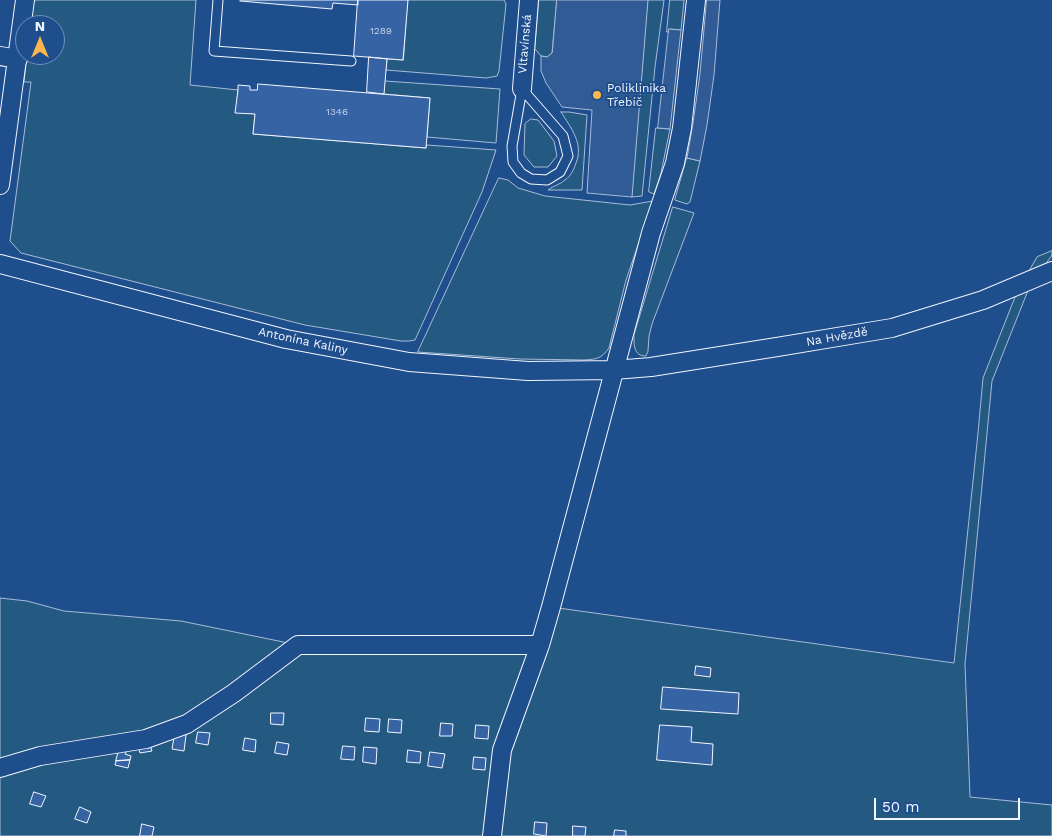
<!DOCTYPE html>
<meta charset="utf-8">
<style>
body{margin:0}
#map{position:relative;width:1052px;height:836px;overflow:hidden;background:#1f4e8c;font-family:"Work Sans",sans-serif}
canvas{display:block}
.north{position:absolute;left:15px;top:15px;width:50px;height:50px;box-sizing:border-box;background:#1f4e8c;border:1px solid #7391ba;border-radius:50%;rotate:0deg;font-size:14px;font-weight:700;line-height:20px;text-align:center;color:#f2f6ff}
.north::after{content:'';display:block;margin:auto;width:18px;height:22px;background:#ffb74d;clip-path:polygon(50% 0,100% 100%,50% 72%,0 100%)}
.scale{position:absolute;left:874px;top:798px;width:146px;height:22px;box-sizing:border-box;border:2px solid #f2f6ff;border-top:0;padding-left:6px;font-size:15px;line-height:18px;white-space:nowrap;color:#f2f6ff;-webkit-text-stroke:4px #1f4e8c;paint-order:stroke}
</style>
<div id="map">
<canvas width="1052" height="836"></canvas>
<div class="north">N</div>
<div class="scale">50 m</div>
</div>
<script>
const context = document.querySelector('canvas').getContext('2d');
context.lineJoin = 'round';
function fillPath(path, color) { context.fillStyle = color; context.fill(path, 'evenodd'); }
function stroke(path, color, width, dash) { context.strokeStyle = color; context.lineWidth = width; context.lineCap = dash ? 'butt' : 'round'; context.setLineDash(dash || []); context.stroke(path); }
function drawText(font, color, halo, rows, align = 'center') {
  context.font = font + ' "Work Sans",sans-serif'; context.lineWidth = 4; context.setLineDash([]); context.textBaseline = 'middle'; context.strokeStyle = halo; context.fillStyle = color; for (const [text, x, y, turn = 0] of rows) {
    context.save(); context.translate(x, y); context.rotate((+turn || 0) * Math.PI / 180); context.textAlign = isNaN(turn) ? turn : align; if (halo) context.strokeText(text, 0, 0); context.fillText(text, 0, 0); context.restore();
  }
}
const green = new Path2D(`
 M34,0H196L190,85L238,90L236,112L255,114L253,134L426,148L427,145L496,150L482,192L415,340L409,341H401L305,325L21,253L10,241L31,82H24L27,55H55V25H31Z
 M408,0H504L506,4L499,71L497,76L486,78L386,70L387,59L403,60Z
 M539,0H557L552,53L547,57L541,56L535,49Z
 M648,0H664L655,67L642,196L632,197Z
 M670,0H684L681,30L670,29L669,32H667Z
 M385,81L500,89L496,143L427,137L430,98L384,94Z
 M561,112H569L587,115L582,190H548C553,186 561,184 565,180C571,176 574,169 576,163C584,144 571,128 561,112Z
 M531,119L538,120L554,141L557,156L548,167H534L524,155L525,124Z
 M656,128L670,129L661,173L654,194L649,192Z
 M687,158L700,161L690,202L687,204L675,200Z
 M499,178L508,180L518,188L545,196L630,205L653,201L626,280L609,348C601,359 597,359 584,360L520,359L418,352Z
 M673,207L694,213L652,324L649,336L648,351L646,356C633,356 634,344 634,335Z
 M1052,251V255L1029,288L992,381L965,664L970,797L1052,805V836H0V598L27,601L64,611L181,621L298,645H540L551,607L954,663L978,433L983,378L1017,292L1037,257Z`);
const parking = new Path2D(`
 M557,0H648L632,197L587,193L592,110L562,107L546,83L541,71V56L547,57L552,53Z
 M707,0H720L714,75L707,125L700,161L687,158L693,123L700,74Z
 M669,29L681,30L670,129L658,128Z`);
const building = new Path2D(`
 M241,0H358V5L333,3L332,9L240,1Z
 M358,0H408L403,60L354,56Z
 M369,57L387,59L384,94L367,92Z
 M258,84L430,98L426,148L253,134L255,114L235,113L238,90V85L250,86V90H257Z
 M696,666L711,668L710,677L695,675Z
 M663,687L739,693L738,714L661,709Z
 M271,713H284L283,725L271,724Z
 M366,718L380,719L379,732L365,731Z
 M389,719L402,720L401,733L388,732Z
 M441,723L453,724L452,736H440Z
 M476,725L489,726L488,739L475,738Z
 M660,725L692,727L691,742L713,744L712,765L657,760Z
 M187,727L184,751L172,749L174,737Z
 M198,732L210,733L208,745L196,743Z
 M245,738L256,740L255,752L243,750Z
 M277,742L289,744L287,755L275,753Z
 M150,744L152,751L140,753L138,747Z
 M343,746L355,747L354,760L341,759Z
 M364,747L377,748L376,764L363,762Z
 M119,750L127,751L125,754L131,756L130,760L116,761Z
 M408,750L421,752L420,763L407,762Z
 M430,752L445,754L442,768L428,766Z
 M474,757L486,758L485,770L473,769Z
 M130,760L128,768L115,765L116,761Z
 M34,792L46,796L41,807L30,804Z
 M80,807L91,812L87,823L75,819Z
 M535,822L547,823L546,836L534,834Z
 M142,824L154,827L152,836H140Z
 M573,826L586,827L585,836H573Z
 M615,830L626,831V836H614Z`);
const lane = new Path2D(`
 M218,0L214,51L351,61
 M522,89L563,136L568,156L560,172L547,180L531,179L521,173L513,162L512,146Z`);
const street = new Path2D(`
 M0,56L18,59
 M522,89L529,0
 M0,185L25,0
 M0,264L286,339L409,362L528,371L614,370L651,367L777,347L892,328L983,300L1052,271
 M0,768L40,756L146,739L187,724L234,693L298,645H540
 M492,836L502,750L540,645L551,607L651,233L675,163L682,128L696,0`);
const markers = [
 [597,95,5,"#ffb74d"]
];
const numberNames = [
 ["1289",381,31],
 ["1346",337,112]
];
const streetNames = [
 ["Vltavínská",525,44,-85],
 ["Na Hvězdě",837,337,-10],
 ["Antonína Kaliny",303,341,12]
];
const poiNames = [
 ["Poliklinika",607,88],
 ["Třebíč",607,102]
];
fillPath(green, '#245a82');
stroke(green, '#a8bbd7', 1);
fillPath(parking, '#305b95');
stroke(parking, '#a8bbd7', 1);
fillPath(building, '#3563a3');
stroke(building, '#f2f6ff', 1);
stroke(lane, '#f2f6ff', 11);
stroke(street, '#f2f6ff', 20);
stroke(lane, '#1f4e8c', 9);
stroke(street, '#1f4e8c', 18);
for (const [x, y, r, color] of markers) { const dot = new Path2D(); dot.arc(x, y, r, 0, 2 * Math.PI); context.fillStyle = color; context.fill(dot); stroke(dot, '#1f4e8c', 2); }
drawText('10px', '#c3d1e8', null, numberNames);
drawText('12px', '#f2f6ff', '#1f4e8c', streetNames);
drawText('12px', '#f2f6ff', '#1f4e8c', poiNames, 'left');
</script>
